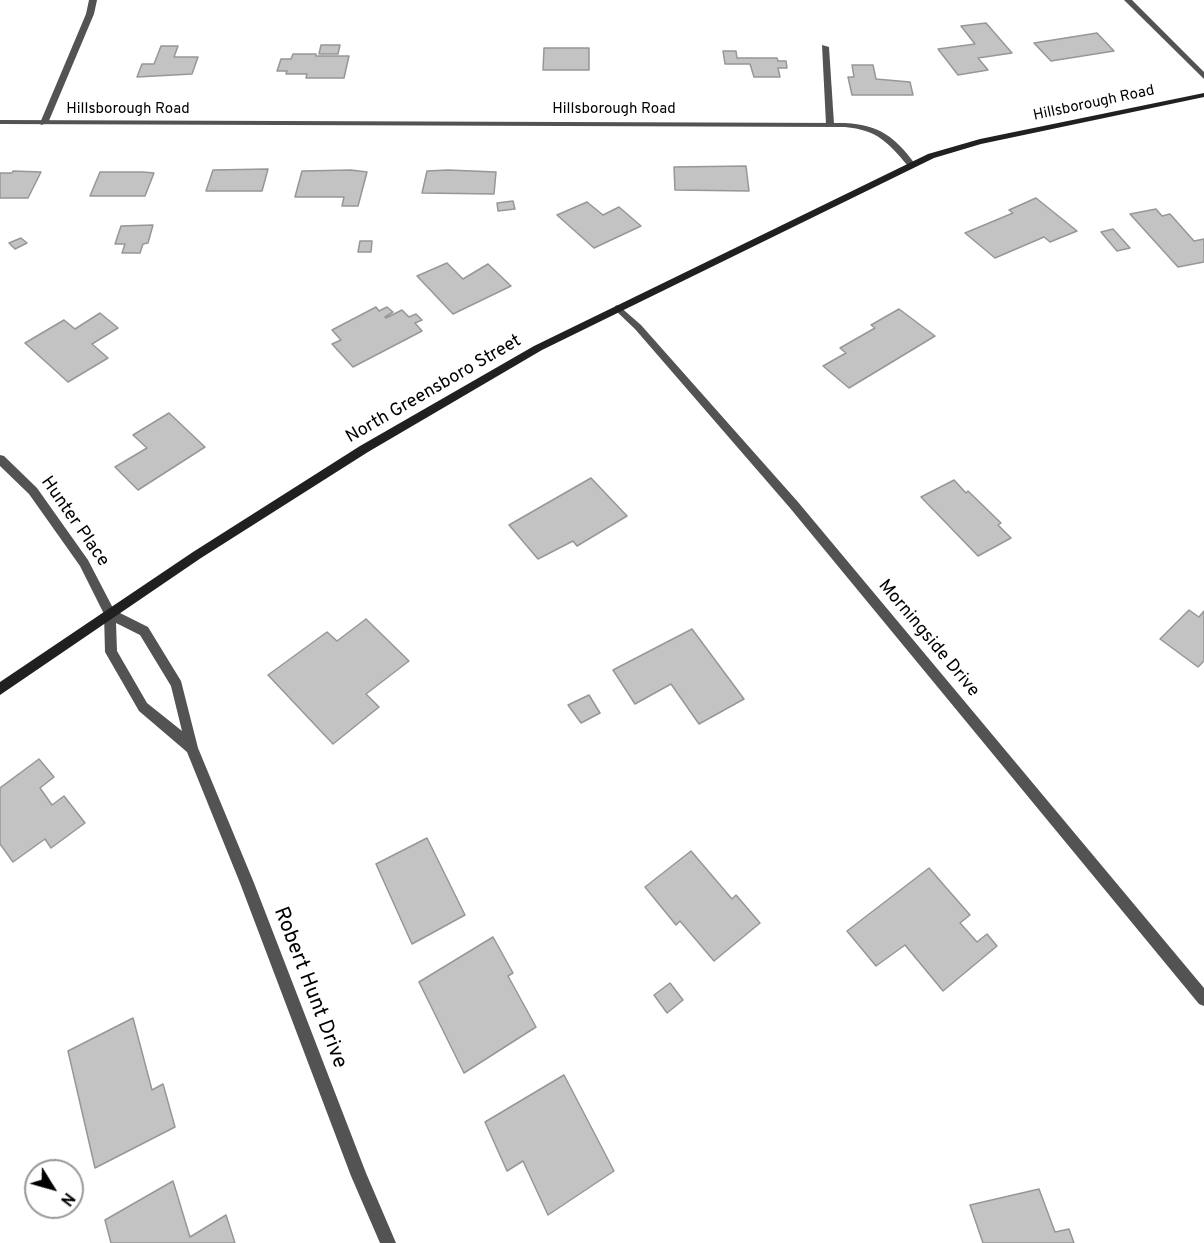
<!DOCTYPE html>
<style>
body{margin:0}
#map{position:relative;width:1204px;height:1243px;overflow:hidden;background:#fff;font-family:Overpass,sans-serif}
canvas{display:block}
.north{position:absolute;left:24px;top:1159px;width:60px;height:60px;box-sizing:border-box;background:#fff;border:2px solid #999;border-radius:50%;rotate:127deg;font-size:16px;font-weight:700;line-height:24px;text-align:center;color:#000}
.north::after{content:'';display:block;margin:auto;width:21px;height:27px;background:#000;clip-path:polygon(50% 0,100% 100%,50% 72%,0 100%)}
</style>
<div id="map">
<canvas width="1204" height="1243"></canvas>
<div class="north">N</div>
</div>
<script>
const context = document.querySelector('canvas').getContext('2d');
context.lineJoin = 'round';
function fillPath(path, color) { context.fillStyle = color; context.fill(path, 'evenodd'); }
function stroke(path, color, width, dash) { context.strokeStyle = color; context.lineWidth = width; context.lineCap = dash ? 'butt' : 'round'; context.setLineDash(dash || []); context.stroke(path); }
function drawText(font, color, halo, rows, align = 'center') {
  context.font = font + ' Overpass,sans-serif'; context.lineWidth = 4.5; context.setLineDash([]); context.textBaseline = 'middle'; context.strokeStyle = halo; context.fillStyle = color; for (const [text, x, y, turn = 0] of rows) {
    context.save(); context.translate(x, y); context.rotate((+turn || 0) * Math.PI / 180); context.textAlign = isNaN(turn) ? turn : align; if (halo) context.strokeText(text, 0, 0); context.fillText(text, 0, 0); context.restore();
  }
}
const building = new Path2D(`
 M986,23L1012,53L978,58L988,70L958,75L938,49L975,44L961,26Z
 M1097,33L1114,51L1051,61L1034,43Z
 M321,45H340L338,54H319Z
 M161,46H178L174,57H198L192,74L137,77L142,64H154Z
 M544,48H589V70H543Z
 M723,51H736L737,58H777L778,61H786L787,68H778L780,77H754L750,64H725Z
 M293,54H316V56H349L344,78H306L307,74H286L287,71H277L281,59H291Z
 M852,65H873L876,79L910,82L913,95H852L848,77H854Z
 M746,166L749,191L675,190L674,167Z
 M268,169L262,191H206L213,170Z
 M351,170L367,172L358,206H342L344,197H295L302,171Z
 M448,170L496,172L494,194L422,193L427,171Z
 M13,171L41,172L28,198H0V173H12Z
 M100,172H143L154,173L145,196H90Z
 M1036,198L1077,231L1050,242L1044,237L995,258L965,233L1013,213L1009,210Z
 M513,201L515,209L498,211L497,203Z
 M587,202L603,215L619,207L641,226L594,248L557,215Z
 M1156,209L1162,216L1170,214L1194,241L1204,239V262L1178,267L1130,214Z
 M153,225L148,243L143,244L140,253H122L125,244H115L121,226Z
 M1113,229L1130,248L1117,251L1101,232Z
 M21,238L27,243L15,249L9,243Z
 M360,241H372L371,252H358Z
 M447,263L463,279L488,264L511,286L453,314L417,276Z
 M376,307L379,311L387,307L393,312L385,317L386,318L402,310L409,317L416,314L422,320L415,323L422,331L353,367L332,344L341,340L332,330Z
 M899,309L935,336L849,388L823,366L846,353L840,348L875,328L871,325Z
 M100,313L118,328L92,344L108,358L68,382L25,343L64,320L75,329Z
 M169,413L205,447L138,490L115,467L147,448L133,435Z
 M591,478L627,516L577,546L573,541L538,559L509,525Z
 M954,480L966,493L968,491L1001,523L998,525L1011,538L978,556L921,497Z
 M1189,610L1199,617L1204,611V661L1198,667L1160,639Z
 M366,619L409,661L366,694L379,707L333,744L268,675L327,632L337,641Z
 M692,629L744,699L699,724L671,684L635,704L613,670Z
 M589,695L600,713L581,723L568,705Z
 M39,759L54,777L40,788L52,805L64,796L85,823L51,848L45,839L13,862L0,844V788Z
 M427,838L465,915L412,944L376,864Z
 M691,851L732,899L736,895L760,923L714,961L680,921L676,925L645,887Z
 M929,868L970,915L960,923L977,942L987,934L997,946L943,991L905,945L876,966L847,931Z
 M493,937L513,973L508,976L536,1027L464,1073L419,982Z
 M670,983L683,1000L667,1013L654,995Z
 M133,1018L152,1090L163,1084L175,1127L95,1168L68,1051Z
 M564,1075L614,1171L548,1215L523,1161L507,1171L485,1122Z
 M173,1181L190,1237L226,1215L235,1243H111L105,1220Z
 M1039,1189L1055,1232L1069,1229L1074,1243H983L970,1205Z`);
const service = new Path2D(`
 M822,45L829,47L834,124L830,126L826,124Z`);
const minor = new Path2D(`
 M89,0H97L94,14L48,123L41,125L40,123L86,14Z
 M1124,0H1132L1204,72V79Z
 M618,305L641,325L798,502L1204,988V1006L1199,1004L790,508L635,329L615,310V306Z
 M0,455L4,456L37,488L88,560L114,610L148,627L181,681L198,748L254,883L366,1173L396,1243H380L351,1176L240,883L187,752L139,711L105,652L104,614L80,566L29,494L0,466ZM116,623L140,635L171,686L182,731L147,703L117,651Z`);
const tertiary = new Path2D(`
 M0,120L845,123C880,125 895,137 915,164L908,166C888,142 877,130 845,127L0,124Z`);
const secondary = new Path2D(`
 M1204,93V97L981,144L934,158L542,350L368,452L201,558L0,695V682L193,552L360,446L534,346L928,154L980,139Z`);
const farStreetnames = [
 ["Hillsborough Road",1094,104,-12],
 ["Hillsborough Road",128,110],
 ["Hillsborough Road",614,110]
];
const streetNames = [
 ["North Greensboro Street",434,390,-30],
 ["Hunter Place",74,522,55],
 ["Morningside Drive",928,639,50]
];
const nearStreetnames = [
 ["Robert Hunt Drive",309,988,69]
];
fillPath(building, '#c3c3c3');
stroke(building, '#979797', 1.5);
fillPath(service, '#535353');
fillPath(minor, '#535353');
fillPath(tertiary, '#535353');
fillPath(secondary, '#202020');
drawText('15px', '#000', '#fff', farStreetnames);
drawText('18px', '#000', '#fff', streetNames);
drawText('21px', '#000', '#fff', nearStreetnames);
</script>
